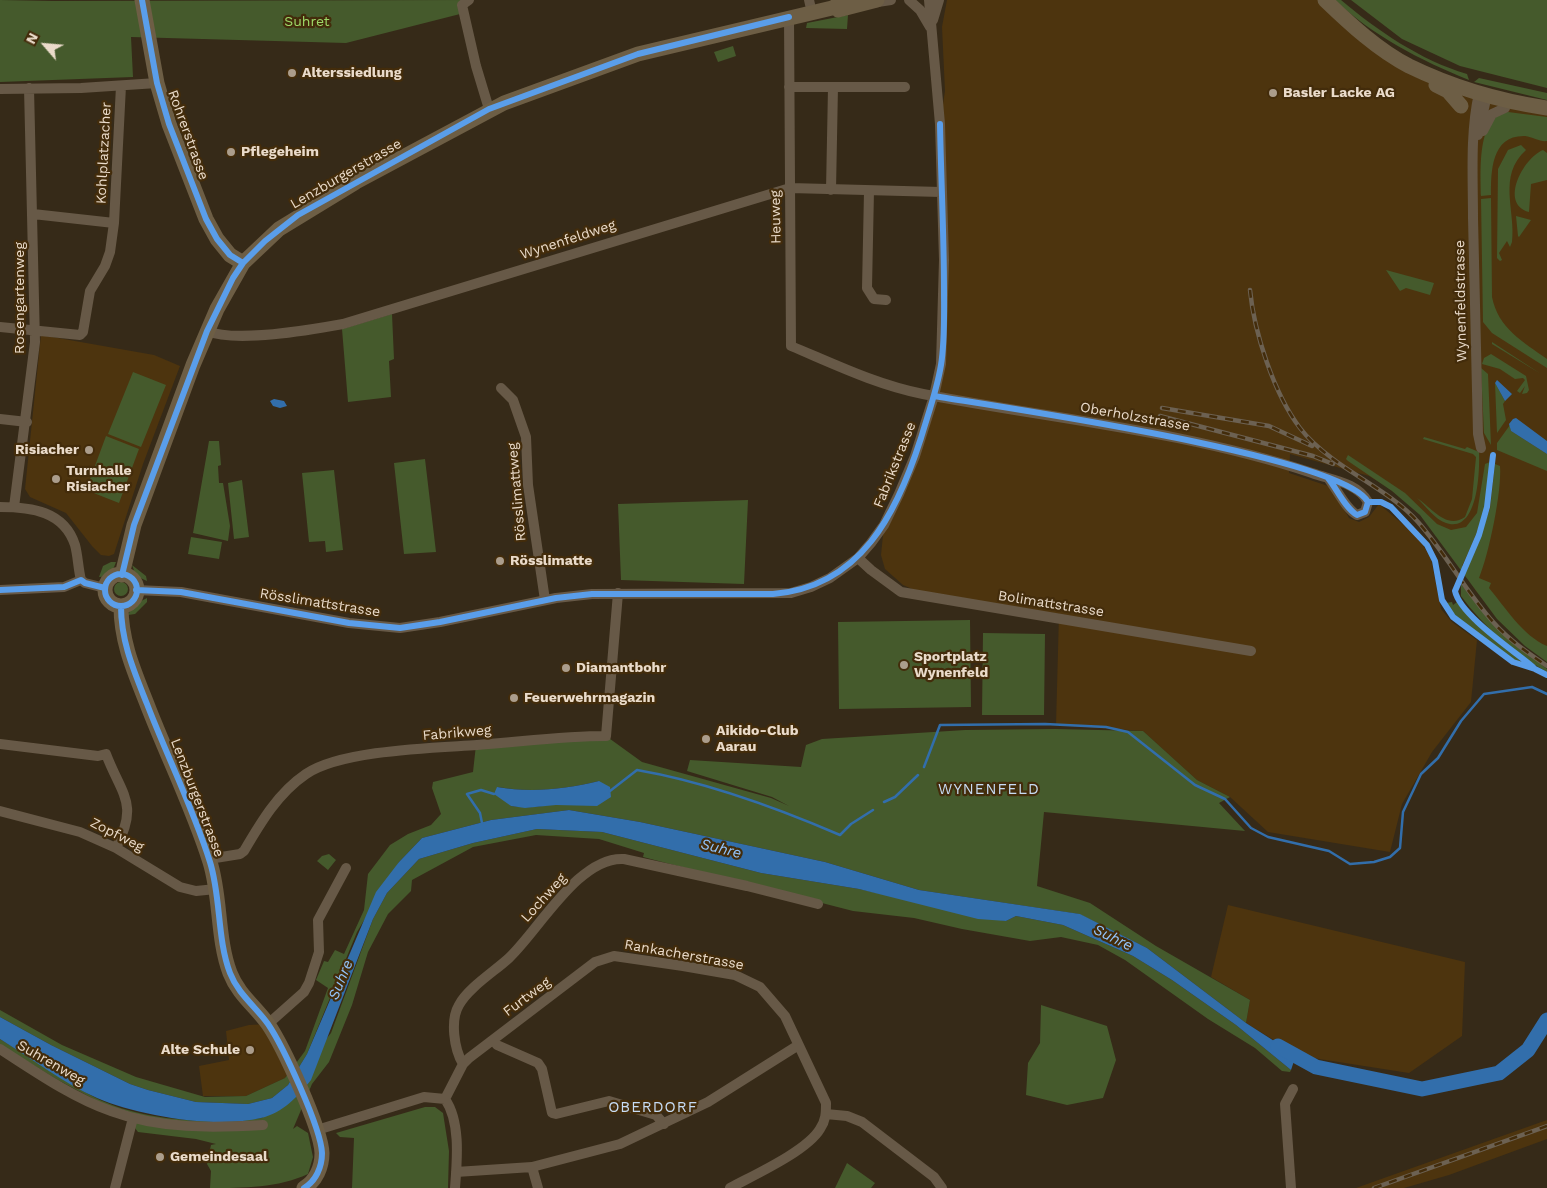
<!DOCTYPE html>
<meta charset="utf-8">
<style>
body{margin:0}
#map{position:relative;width:1547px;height:1188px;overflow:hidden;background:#362a18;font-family:"Work Sans",sans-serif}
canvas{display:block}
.north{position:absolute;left:20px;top:20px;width:50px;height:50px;-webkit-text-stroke:4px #432c0b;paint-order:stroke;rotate:297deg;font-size:14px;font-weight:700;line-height:20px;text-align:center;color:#eadbca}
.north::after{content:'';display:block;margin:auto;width:18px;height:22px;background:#eadbca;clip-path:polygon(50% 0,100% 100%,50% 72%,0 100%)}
</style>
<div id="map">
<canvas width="1547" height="1188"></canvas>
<div class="north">N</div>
</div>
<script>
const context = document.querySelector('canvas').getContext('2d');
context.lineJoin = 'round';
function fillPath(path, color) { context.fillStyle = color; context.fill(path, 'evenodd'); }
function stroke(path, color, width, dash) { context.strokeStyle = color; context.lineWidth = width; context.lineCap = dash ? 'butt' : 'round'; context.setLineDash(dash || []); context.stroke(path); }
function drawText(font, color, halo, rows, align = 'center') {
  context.font = font + ' "Work Sans",sans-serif'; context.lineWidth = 4.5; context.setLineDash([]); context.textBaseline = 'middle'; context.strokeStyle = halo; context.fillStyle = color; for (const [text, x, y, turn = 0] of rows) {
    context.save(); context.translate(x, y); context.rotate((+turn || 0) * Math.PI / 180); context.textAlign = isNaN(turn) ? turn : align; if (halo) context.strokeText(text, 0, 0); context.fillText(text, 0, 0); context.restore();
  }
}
const built = new Path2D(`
 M947,0H1325L1408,66L1547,110V660L1476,591L1455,556L1419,513L1392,490L1369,476L1290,454L1289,473L1328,486L1335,492L1349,518L1359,522L1369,517L1379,504L1412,532L1422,543L1431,559L1441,609L1452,622L1477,640L1471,702L1432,752L1402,804L1390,852L1268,832L1230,797L1197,780L1143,731L1056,725L1059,614L919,592L903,585L885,569L881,555L884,525L899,494L941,364L940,124L945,91L942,27Z
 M41,335L154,355L180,366L143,464L114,554L109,556L101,555L92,546L66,513L30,497L25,489Z
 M1228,905L1465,962L1462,1036L1409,1073L1300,1056L1246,1023L1250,1000L1211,977Z
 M268,1024L291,1070L285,1078L246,1096H203L199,1066L229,1060L226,1031L249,1025Z
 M1547,1120V1139L1449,1175L1404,1188H1356Z`);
const green = new Path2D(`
 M0,0L53,1L471,0L464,13L346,43L131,37L133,77L0,82Z
 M1335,0H1341C1378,31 1420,60 1467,74L1469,80C1420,60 1373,36 1335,0Z
 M1351,0H1547V88L1460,66L1402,39Z
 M848,15L847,29L806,28L807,23Z
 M733,46L736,56L718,62L714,52Z
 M1479,78L1547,93V100L1474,82Z
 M1508,112L1547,117V141C1540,142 1533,137 1525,136C1491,135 1491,172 1491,195L1481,196C1481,172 1476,116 1508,112Z
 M1521,145L1526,150C1497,176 1516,211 1512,242L1510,247L1507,241L1499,253L1502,260L1500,261L1497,258L1498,169L1508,150Z
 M1543,150L1547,153V180L1531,184L1529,212C1499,204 1523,158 1543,150Z
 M1491,198L1492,297C1498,328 1523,342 1547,359V368L1492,333L1483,322L1481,199Z
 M1516,216L1531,220L1519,237L1518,236Z
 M1386,270L1434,283L1430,295L1406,288L1400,291Z
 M392,314L394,359L389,361L391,397L348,402L342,329Z
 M1492,342L1541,374L1492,344Z
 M1491,354L1526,376L1529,390L1527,393L1522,394L1525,386L1520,393L1517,391L1525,380L1523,378L1515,379L1500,369L1482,364L1484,358Z
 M1481,368L1488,374L1491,445L1484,433Z
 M133,372L166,385L141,447L108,434Z
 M1495,383L1505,401L1503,404L1506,420L1497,433Z
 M1510,425L1511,431L1547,454V471L1497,450V443Z
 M106,436L139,449L119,503L86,490Z
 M1424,437L1465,449L1467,447L1479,452C1480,471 1478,534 1446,523C1435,520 1425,505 1417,498C1431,507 1446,530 1465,517L1472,499L1476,457L1473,454L1423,439Z
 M209,441H219L221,465L218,466L219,483H223L230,526L228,541L193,533Z
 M1348,455L1405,493L1437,524L1451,530L1466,527L1477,513L1485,464L1490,462C1497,489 1474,541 1462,566L1467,569L1490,509L1495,464L1500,466C1502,491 1489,554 1479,578L1491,583L1489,588C1505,607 1523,636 1547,646V662L1525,646L1497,619L1420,515L1392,491L1348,461L1346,459Z
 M425,459L436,552L404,554L394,463Z
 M334,470L343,550L326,552L325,541L309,542L302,473Z
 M242,480L249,537L234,539L228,483Z
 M748,500L744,584L621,580L618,504Z
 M191,537L222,542L219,559L188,554Z
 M111,562H116C113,571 109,577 99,577L103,566Z
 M132,565L146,576L147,581L136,576Z
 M114 589a7 7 0 1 1 14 0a7 7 0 1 1-14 0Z
 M1461,584L1500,632L1547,669V672C1515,654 1483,626 1461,596Z
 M147,598V602L135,614L128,615L133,605Z
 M1452,602L1453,605L1457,602L1526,666C1505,659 1456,623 1446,603Z
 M970,620L971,707L839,709L838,622Z
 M983,633L1045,634L1044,715H982Z
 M1055,729L1143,731L1197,780L1230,797L1219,803L1245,831L1044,812L1037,886L1090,903L1156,946L1250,1000L1246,1023L1147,948L1079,914L919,890L825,862L640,822L569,810L491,820L422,838L399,862L357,932L307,1054L288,1085L272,1098L248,1104L196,1102L148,1090L130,1084L51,1045L0,1017V1010L62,1045L136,1077L205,1097L246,1096L285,1078L305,1051L328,988L316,980L324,961L328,962L335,950L344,954L364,910L368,874L390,845L408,834L431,825L441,814L432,788L433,782L473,772L476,745L606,736L642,762L771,798L789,806L772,797L687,771L690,760L801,767L806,745L822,739L965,730ZM599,781C566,799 550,811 511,806L498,787C532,793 565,789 599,781Z
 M537,829L602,832L761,873L859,889L1006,921L1016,916L1063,925L1133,956L1172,980L1236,1025L1291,1070L1290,1072L1282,1071L1255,1048L1208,1019L1125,960L1098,945L1061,937L1030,941L962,929L914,918L853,911L643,857L644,853L599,839L536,835L473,847L412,880L411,891L388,914L368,952L352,1005L329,1062L312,1084L293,1129L297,1126L308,1133L313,1157L308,1174C278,1188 244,1188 210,1188L211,1171L207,1164L211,1145L216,1144L196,1139L138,1132L126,1116L58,1080L0,1045V1039C31,1058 62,1080 94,1097C143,1122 209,1124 262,1118L331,1033L373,919L387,893L419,859L473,843Z
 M329,854L336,860L328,870L317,861L322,856Z
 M1041,1005L1107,1026L1116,1060L1103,1098L1067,1105L1026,1095L1028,1063L1040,1043Z
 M425,1107H435L443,1113L449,1151L448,1188H352L354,1138L340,1137L336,1133Z
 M847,1163L875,1183L871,1188H835Z`);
const water = new Path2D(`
 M1497,380L1512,394L1505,401L1495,383Z
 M274,399L284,401L287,406L280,408L273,406L270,401Z
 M1516,418L1547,441V454L1511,431L1509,424L1513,419Z
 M599,781L610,787L611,797L597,806L556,805L525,808L511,806L494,794L497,787C532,793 565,789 599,781Z
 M569,810L640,822L825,862L919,890L1080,914L1147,948L1246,1023L1296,1055L1291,1070L1236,1025L1172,980L1133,956L1063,925L1016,916L1006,921L978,919L859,889L761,873L602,832L537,829L473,843L419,859L387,893L373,919L311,1080C298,1096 283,1113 261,1118C216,1129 139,1116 97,1098C63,1083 31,1058 0,1039V1017L51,1045L130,1084L148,1090L196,1102L248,1104L272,1098L288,1085L307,1054L376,892L399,862L422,838L491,820Z`);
const stream = new Path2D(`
 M924,767L940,725L1045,724L1106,727L1128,732L1195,785L1225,799L1251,828L1268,837L1329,851L1350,864L1374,862L1390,857L1400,848L1403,812L1421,774L1438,758L1461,721L1484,694L1532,687L1547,694
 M610,791L637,770C707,782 775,807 840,835L851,824L873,810
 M884,802L895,797L918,775
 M482,823L480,813L467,794L481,790L494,794`);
const river = new Path2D(`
 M1278,1046L1316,1067L1422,1089L1499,1073L1528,1050L1547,1020`);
const minor = new Path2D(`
 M469,0L462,5L476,66L489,109
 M809,0L812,13
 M909,0L920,10L930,27
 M871,3L891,0
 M789,17L791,346C834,364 877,385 923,394C1053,419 1186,431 1312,473C1331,480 1357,482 1368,502L1365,512L1357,515C1345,508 1337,489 1328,478
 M933,20L939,0
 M789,87H905
 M0,89L81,88L157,83
 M1479,93C1470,134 1473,176 1473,218C1474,290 1476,362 1478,434L1481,448
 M1483,131L1492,114L1505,108
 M1478,135L1487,95
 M831,190L833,87
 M869,191L867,288L874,299L886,300
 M114,223L121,86
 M0,327L80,335L83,332L90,291L105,266L110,252L114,223L33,214
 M207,331C236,343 310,330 343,324L790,188L941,192
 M501,388L513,400L526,437L528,485L545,600
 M0,419L27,422
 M0,507C31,507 64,511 75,545C78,556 78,568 81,580
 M14,507L35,342L29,88
 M858,558L871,570L901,592L1251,651
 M0,590L64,587L81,580L85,583L105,588
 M136,590L181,592L349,623L400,628L440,622L556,598L592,594L791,593L811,587L830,578L858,558L871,543L884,525L899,494L915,456L934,396L941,364L944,260L940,124L929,0
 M0,744L98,756L106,754C122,796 139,803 116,848
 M0,811L80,832L116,848L180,887L196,891L216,889
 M209,859L240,854L244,851C261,822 278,793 306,774C341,750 433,748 477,745C520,742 563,736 606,736L618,593
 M268,1024L304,992L309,983L319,952L318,920L346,868
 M493,1040L497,1045L538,1063L542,1069L552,1113L556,1114L609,1101L656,1115L664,1124
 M0,1049C34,1071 73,1098 111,1111C160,1129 212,1128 263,1125
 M463,1064C454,1049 450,1020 459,1005C468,988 495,971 509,958C539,930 579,856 624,859L747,886L818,904
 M445,1099L463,1064L469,1058L595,962L614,956L683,966L735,975L760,987L785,1016L826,1103C826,1113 826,1120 820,1129C807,1151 754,1175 730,1188
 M826,1114L847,1116L862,1122L934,1177L942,1188
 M317,1130L424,1097L445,1099C461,1122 457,1161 455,1188
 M532,1167L538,1188
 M456,1172L532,1167L620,1144L708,1102L797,1046
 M115,1188L133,1118
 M1291,1188L1285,1104L1293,1089`);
const secondary = new Path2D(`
 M142,0L157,83L169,124L206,219L217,239L230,255L243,263
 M1325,0C1350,24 1378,50 1409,66C1452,87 1500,101 1547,108
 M838,10L877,0
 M1436,85L1448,91L1461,106
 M105 590a16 16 0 1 1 32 0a16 16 0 1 1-32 0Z
 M122,575L134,525L193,365L217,309L243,263L279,229L356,182L504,103L638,54L832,8L849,0
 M121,606C121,642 134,671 147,704C167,756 193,808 210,862C221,897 217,939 230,973C238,994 256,1007 268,1024C283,1046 321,1128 322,1153C322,1167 316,1181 304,1188`);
const rail = new Path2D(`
 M1250,290C1254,332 1274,394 1300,428C1309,440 1321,450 1333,459C1361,480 1395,496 1418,522C1446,554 1466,592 1494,623C1509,640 1528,653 1547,666
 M1162,408L1269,426L1312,446
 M1160,416L1313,456L1333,464
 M1374,1188L1547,1126`);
const cycleway = new Path2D(`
 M142,0L157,83L169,124L206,219L217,239L230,255L243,263
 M934,396C1000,407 1343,456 1368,502L1365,512L1357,515C1345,508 1337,489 1328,478
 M1493,455L1487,507L1479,535L1455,591C1460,615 1513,650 1533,667
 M1368,502H1381L1391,507L1427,545L1435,561L1442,600L1453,617L1513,662L1535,669L1547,675
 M105 590a16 16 0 1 1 32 0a16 16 0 1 1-32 0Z
 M122,575L134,525L207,331L233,278L243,263L265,241L298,215L489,109L638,54L789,17
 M0,590L64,587L81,580L85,583L105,588
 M136,590L181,592L349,623L400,628L440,622L556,598L592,594H773C861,587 897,513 921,438C928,414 937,390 941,365C945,341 944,314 944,290C944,235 941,179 940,124
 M121,606C121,642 134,671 147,704C167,756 193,808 210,862C221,897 217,939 230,973C238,994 256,1007 268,1024C283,1046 321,1128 322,1153C322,1167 316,1181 304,1188`);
const markers = [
 [292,73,5,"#ab9d8c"],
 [1273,93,5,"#ab9d8c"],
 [231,152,5,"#ab9d8c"],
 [89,450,5,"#ab9d8c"],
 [56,479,5,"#ab9d8c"],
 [500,561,5,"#ab9d8c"],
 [904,665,5,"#ab9d8c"],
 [566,668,5,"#ab9d8c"],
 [514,698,5,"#ab9d8c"],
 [706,739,5,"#ab9d8c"],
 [250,1050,5,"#ab9d8c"],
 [160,1157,5,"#ab9d8c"]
];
const parkNames = [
 ["Suhret",307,22]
];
const poiNames = [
 ["Alterssiedlung",302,73],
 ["Basler Lacke AG",1283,93],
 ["Pflegeheim",241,152],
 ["Risiacher",79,450,"right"],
 ["Turnhalle",66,471],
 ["Risiacher",66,487],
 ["Rösslimatte",510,561],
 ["Sportplatz",914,657],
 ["Wynenfeld",914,673],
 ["Diamantbohr",576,668],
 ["Feuerwehrmagazin",524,698],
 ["Aikido-Club",716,731],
 ["Aarau",716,747],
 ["Alte Schule",240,1050,"right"],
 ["Gemeindesaal",170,1157]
];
const streetNames = [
 ["Rohrerstrasse",188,135,70],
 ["Kohlplatzacher",104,153,-87],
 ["Lenzburgerstrasse",346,174,-30],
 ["Heuweg",776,217,-91],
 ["Wynenfeldweg",568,240,-18],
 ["Rosengartenweg",20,298,-90],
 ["Wynenfeldstrasse",1461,301,-91],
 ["Oberholzstrasse",1135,417,10],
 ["Fabrikstrasse",895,465,-68],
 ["Rösslimattweg",517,492,-95],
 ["Rösslimattstrasse",320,603,9],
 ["Bolimattstrasse",1051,604,9],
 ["Fabrikweg",457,733,-5],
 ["Lenzburgerstrasse",197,798,69],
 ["Zopfweg",117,835,27],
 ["Lochweg",544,898,-48],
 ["Rankacherstrasse",684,955,10],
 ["Furtweg",527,997,-37],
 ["Suhrenweg",51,1063,30]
];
const neighbourhoodNames = [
 ["WYNENFELD",989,790],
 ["OBERDORF",653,1108]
];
const waterNames = [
 ["Suhre",721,849,14],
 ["Suhre",1113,938,26],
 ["Suhre",341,980,-68]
];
fillPath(built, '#4d340e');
fillPath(green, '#455a2c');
fillPath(water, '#326eab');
stroke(stream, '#326eab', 2.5);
stroke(river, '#326eab', 15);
stroke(minor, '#675947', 10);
stroke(secondary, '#6d5e45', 15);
stroke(rail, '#6c6152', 4.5);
stroke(rail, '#432c0b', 2.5, [8]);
stroke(cycleway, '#5a9eea', 6);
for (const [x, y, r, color] of markers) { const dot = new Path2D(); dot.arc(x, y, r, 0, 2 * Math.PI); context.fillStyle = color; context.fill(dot); stroke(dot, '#432c0b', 2); }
drawText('14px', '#9dd968', '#432c0b', parkNames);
drawText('bold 14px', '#eadbca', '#432c0b', poiNames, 'left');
drawText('14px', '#eadbca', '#432c0b', streetNames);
context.letterSpacing = '1px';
drawText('15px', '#c7dcf4', '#432c0b', neighbourhoodNames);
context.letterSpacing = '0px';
drawText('italic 15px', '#92c3fa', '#432c0b', waterNames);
</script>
